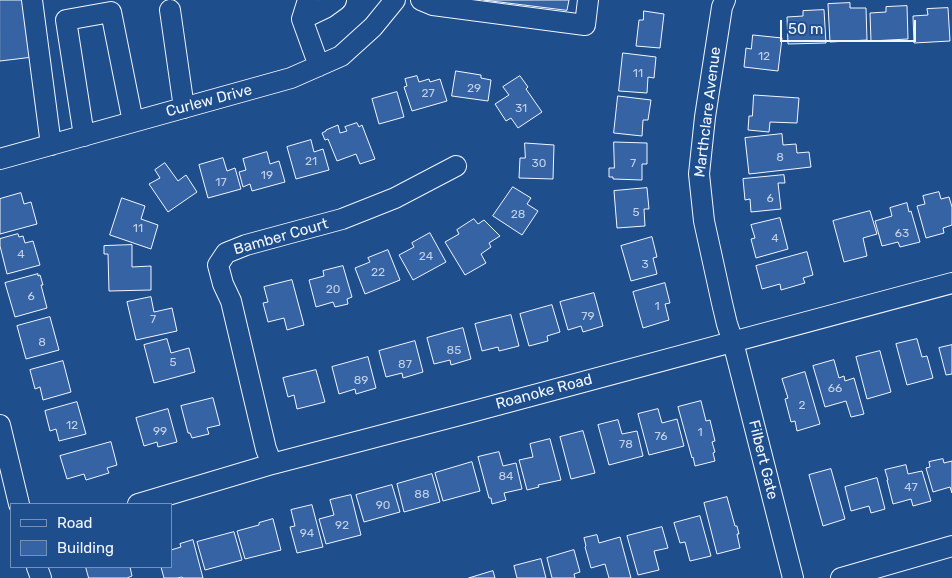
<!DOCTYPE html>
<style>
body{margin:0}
#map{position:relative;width:952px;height:578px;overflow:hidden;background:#1f4e8c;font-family:Rubik,sans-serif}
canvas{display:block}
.legend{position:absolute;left:10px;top:503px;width:162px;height:65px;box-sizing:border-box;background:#1f4e8c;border:1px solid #7391ba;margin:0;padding:6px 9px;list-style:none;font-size:15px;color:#f2f6ff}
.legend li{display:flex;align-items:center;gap:10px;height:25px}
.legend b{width:25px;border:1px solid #7391ba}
.scale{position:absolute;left:780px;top:20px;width:136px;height:22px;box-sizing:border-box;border:2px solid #f2f6ff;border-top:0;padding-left:6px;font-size:15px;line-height:18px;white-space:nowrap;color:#f2f6ff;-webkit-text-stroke:4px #1f4e8c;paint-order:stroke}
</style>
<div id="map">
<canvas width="952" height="578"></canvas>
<ul class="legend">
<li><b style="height:6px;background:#1f4e8c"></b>Road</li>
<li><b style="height:14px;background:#3563a3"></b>Building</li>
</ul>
<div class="scale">50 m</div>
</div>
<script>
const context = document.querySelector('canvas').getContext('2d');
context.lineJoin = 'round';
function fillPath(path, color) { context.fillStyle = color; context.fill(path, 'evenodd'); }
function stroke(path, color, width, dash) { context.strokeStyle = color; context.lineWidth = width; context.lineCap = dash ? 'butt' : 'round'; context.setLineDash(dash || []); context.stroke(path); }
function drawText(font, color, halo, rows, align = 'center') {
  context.font = font + ' Rubik,sans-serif'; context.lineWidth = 4; context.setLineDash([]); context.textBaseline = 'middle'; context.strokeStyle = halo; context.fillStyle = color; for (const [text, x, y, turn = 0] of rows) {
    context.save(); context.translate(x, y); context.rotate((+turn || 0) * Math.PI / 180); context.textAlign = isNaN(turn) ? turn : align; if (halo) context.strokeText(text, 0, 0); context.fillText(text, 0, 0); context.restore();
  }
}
const building = new Path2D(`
 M0,0H25L33,57L0,61Z
 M484,0H569L567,10Z
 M850,3V8H866L867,40L830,42L828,4Z
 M907,6L908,39L871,41L870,13L886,12V7Z
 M948,8L950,41L914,43L913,16L928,15L927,9Z
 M824,10L826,43L788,44L787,17L803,16V11Z
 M644,11L664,14L660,48L636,46L639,20H643Z
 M753,35L782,38L778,71L744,67L746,48L751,49Z
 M623,53L656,57L654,78L648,77L647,93L619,91Z
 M456,71L481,75V78L491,80L488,101L452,96Z
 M417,76L419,82L429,79L430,82L440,79L447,101L412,111L404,87L407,86L405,79Z
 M520,76L528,87L526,89L542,112L518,128L511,118L506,121L495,104L509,95L503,87Z
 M397,92L404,117L379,124L372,99Z
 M754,95L799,98L797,123L770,122L769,132L748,130L749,116H752Z
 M618,96L651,100L648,120H643L642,136L614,133Z
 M357,123L359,127L362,125L375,159L360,164L356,154L337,161L328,139L325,140L322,133L326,131V130L338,125L340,133L347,131L345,127Z
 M782,134L783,145L796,144L797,153L809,152L811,167L749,174L745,138Z
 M311,140L314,152L323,149L329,170L296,179L287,147Z
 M614,142L647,143V164H642V180L613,179V177H609V168H614Z
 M525,143L554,145L553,179L519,178L520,158H525Z
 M267,152L270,164L279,161L285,182L252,191L250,184L243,187L239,172L246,170L243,159Z
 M223,158L227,171L235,168L241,189L208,198L199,165Z
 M165,163L178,181L186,175L197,192L168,212L149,184L160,178L155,170Z
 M784,175L785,183H778L781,209L751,212L750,199L745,200L743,179Z
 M513,187L531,198L527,204L538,211L522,235L493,216Z
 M647,188L649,209H644L645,226L617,228L614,191Z
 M939,192L941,199L949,197L952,207V225L943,228L944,233L926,238L917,206L925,204L923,196Z
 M21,193L24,204L31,202L37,224L0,234V199Z
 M122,198L145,206L141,219L158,225L151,249L110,235Z
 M907,203L909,212L911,211L920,242L900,247L898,242L882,246L875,221L892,216L890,208Z
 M870,211L877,234L863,238L867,256L844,262L833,221Z
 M780,218L788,249L756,258L751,239L755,238L751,225Z
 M474,219L478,224L484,220L500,236L489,243L491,247L481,254L486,263L465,275L445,242L459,234L457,230Z
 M430,233L446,262L413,280L399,255L414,247L412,243Z
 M18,234L19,237L23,236L25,243L33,241L40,265L7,274L0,246V239Z
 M652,237L657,257L653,258L657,274L631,281L621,246Z
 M132,245V267L151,266V290L109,291L108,254H104V246Z
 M388,250L400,280L365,294L355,268L370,262L368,258Z
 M807,252L813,275L803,278L805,283L781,290L780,284L762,289L756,266Z
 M343,266L352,297L347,299L348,304L335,307L333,302L316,307L309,280L324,276L323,271Z
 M38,274V276L40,275L43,285H41L47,308L15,317L5,283Z
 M292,280L304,325L287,330L284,318L268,322L263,303L268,302L264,287Z
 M665,283L670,303L665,304L669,320L643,328L633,292Z
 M594,293L603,326L583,332L581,326L568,330L560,302Z
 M151,297L154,312L172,308L177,331L136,340L127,302Z
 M552,305L560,332L547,336L548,341L529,346L520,314Z
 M511,315L519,346L499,351L498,347L482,351L475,324Z
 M50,317L59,350L26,359L17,326Z
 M463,328L471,359L451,365L450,360L434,364L427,338Z
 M167,339L171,353L189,348L195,372L154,383L144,345Z
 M917,339L922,357L927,356L933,378L907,385L896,344Z
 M415,341L423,372L403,378L402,373L386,377L379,351Z
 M952,345V374L946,375L939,348Z
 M880,351L891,392L867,399L856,357Z
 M368,357L376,388L356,394L355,389L339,394L332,367Z
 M834,360L839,378L844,376L845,381L854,378L864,414L851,417L846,401L825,407L813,366Z
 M63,361L71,392L43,400L40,387L35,389L30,370Z
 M316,370L325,402L297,409L294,395L288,397L283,378Z
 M805,372L820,424L797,431L795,421L791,422L785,399L788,398L782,379Z
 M213,398L220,425L207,428L209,434L192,438L190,433H188L181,406Z
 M701,401L706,421L710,420L715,441L712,442L715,452L713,453L715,461L695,466L693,457L692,458L678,407Z
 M77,402L86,434L59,441L56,429L50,431L45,411Z
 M168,409L177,442L158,447L157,442L144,446L136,418Z
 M658,409L662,423L677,419L684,446L649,455L638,414Z
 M618,420L622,434L637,431L643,456L609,465L598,425Z
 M583,431L595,473L571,479L560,437Z
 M550,439L561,480L538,485L539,487L527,490L519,460L533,457L530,444Z
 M111,442L117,465L107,468L109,473L86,480L84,474L67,479L60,456Z
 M499,452L503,466L516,463L522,489L504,493L506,500L492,504L491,498H489L478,457Z
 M943,459L944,463L952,461V493L950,487L933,492L926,468L930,467L929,462Z
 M472,462L480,491L443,501L435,473Z
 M906,465L908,474L922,471L931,501L913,506L911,499L893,504L887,480H888L885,470Z
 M831,469L845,519L823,526L809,475Z
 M432,474L440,502L404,512L397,484Z
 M877,478L885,509L871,513L869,506L851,511L845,487Z
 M392,485L400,512L364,522L356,495Z
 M351,495L361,535L326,544L319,519L334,515L330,500Z
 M727,497L735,526H737L739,534H737L740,548L717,554L704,503Z
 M312,505L323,547L297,553L290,527L295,526L291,510Z
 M700,516L711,556L690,561L685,542L680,543L674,523Z
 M273,519L281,550L245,559L237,531L259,525V523Z
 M662,527L668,548L654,551L659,570L638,575L627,536Z
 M234,532L242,560L205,570L197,542Z
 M597,535L599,543L620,537L631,578H609L605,564L591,568L585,547L586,546L584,538Z
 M193,540L203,578H183L182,577L177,578H164L161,567H171V550L181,547L180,544Z
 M574,550L580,572L574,574L575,578H552L547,558Z
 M541,559L546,578H517L514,566Z
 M86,567H130L132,576L127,578H89Z
 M493,571L495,578H469Z`);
const minor = new Path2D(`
 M32,0L51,145
 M308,0L302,19L319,66
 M421,0L433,5L585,25L588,0
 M725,0L722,7L705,117L699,174L704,221L722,303L727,324L733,342L793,578
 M170,10L184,108
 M302,19L325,8L336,0
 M84,136L66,20L111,12L133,122
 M0,159L291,78L341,56L373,27L395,0
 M0,425L19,504
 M272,464L266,449L231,301L223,284L218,265L226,253L246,245L342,219L395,198L456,166
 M138,504L272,464L471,412L952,283
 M37,567L41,578
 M841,578L952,546`);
const numberNames = [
 ["12",764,57],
 ["11",638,74],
 ["29",474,89],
 ["27",428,94],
 ["31",521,109],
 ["8",780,158],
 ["21",311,162],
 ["30",539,164],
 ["7",633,164],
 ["19",267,176],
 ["17",221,183],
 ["6",770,199],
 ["5",636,213],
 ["28",518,215],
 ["11",138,229],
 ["63",902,234],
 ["4",775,239],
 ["4",21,255],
 ["24",426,257],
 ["3",645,265],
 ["22",378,273],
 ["20",333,290],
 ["6",31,297],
 ["1",657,307],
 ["79",588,317],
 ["7",153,320],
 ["8",42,343],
 ["85",454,351],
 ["5",173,363],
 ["87",405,365],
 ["89",361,381],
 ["66",835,389],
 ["2",802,406],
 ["12",72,426],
 ["99",160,432],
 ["1",700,433],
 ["76",661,437],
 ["78",626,445],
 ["84",506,477],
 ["47",911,488],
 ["88",422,495],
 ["90",383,506],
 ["92",342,526],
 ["94",307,534]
];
const streetNames = [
 ["Curlew Drive",209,101,-15],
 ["Marthclare Avenue",708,112,-83],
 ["Bamber Court",281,237,-16],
 ["Roanoke Road",544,392,-15],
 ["Filbert Gate",763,460,76]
];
fillPath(building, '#3563a3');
stroke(building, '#f2f6ff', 1);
stroke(minor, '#f2f6ff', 22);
stroke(minor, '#1f4e8c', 20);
drawText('12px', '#c3d1e8', null, numberNames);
drawText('15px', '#f2f6ff', '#1f4e8c', streetNames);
</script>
